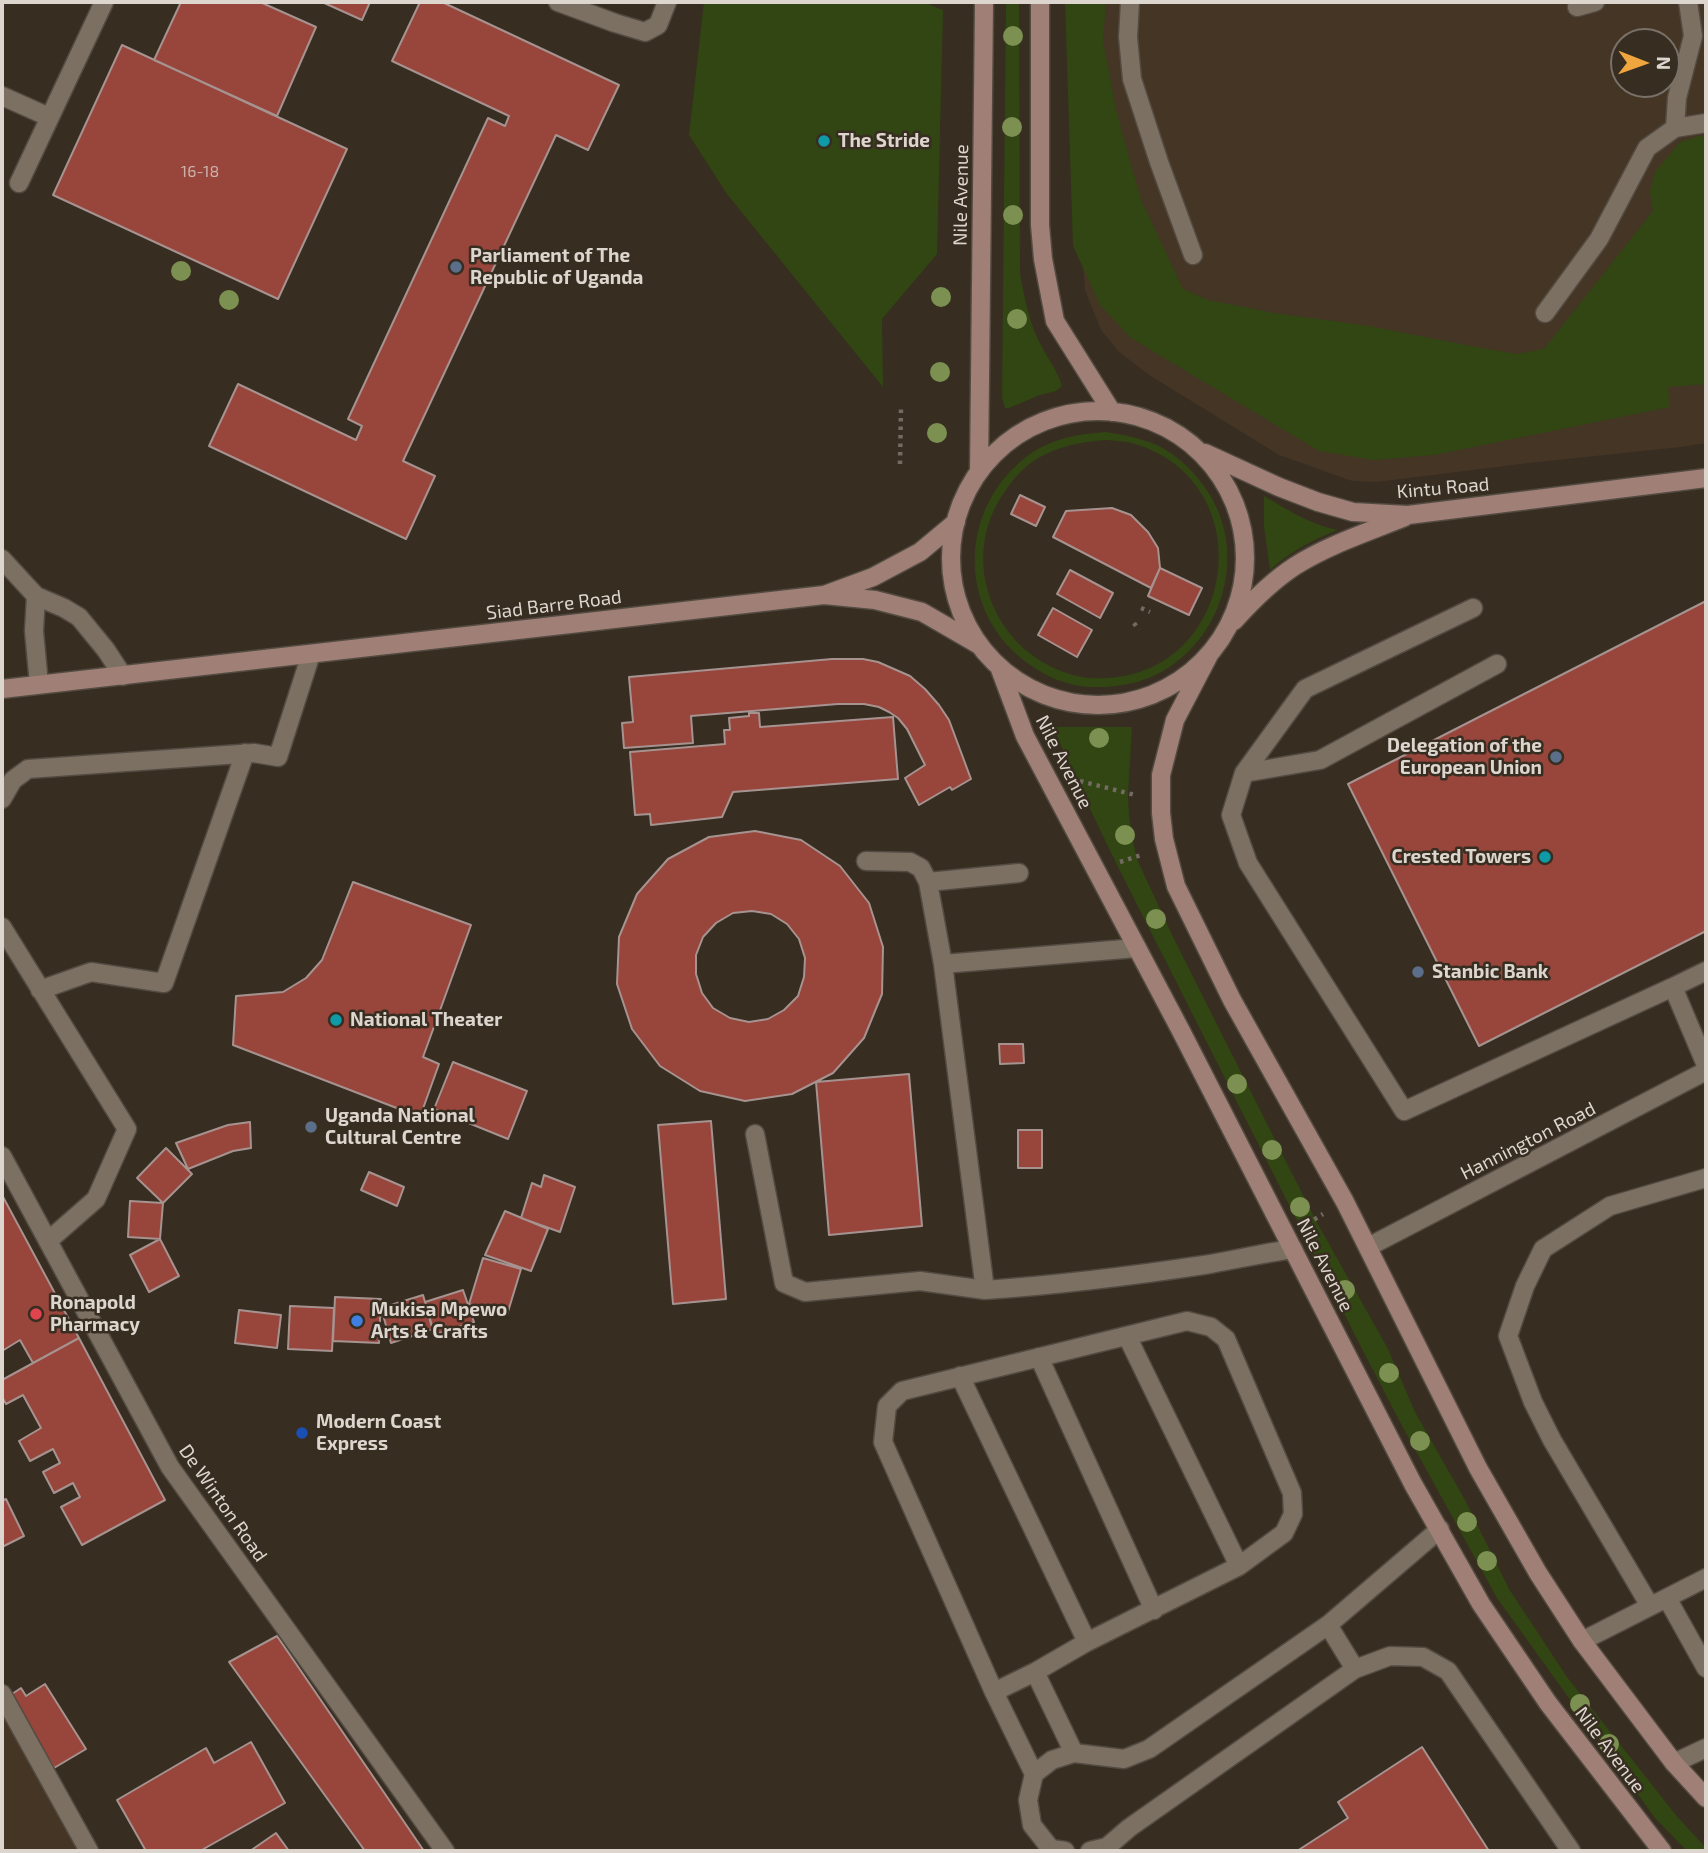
<!DOCTYPE html>
<style>
body{margin:0}
#map{position:relative;width:1708px;height:1853px;overflow:hidden;background:#372d21;font-family:"Exo 2",sans-serif}
canvas{display:block}
.frame{position:absolute;inset:0;border:4px solid #ddd6cf;pointer-events:none}
.north{position:absolute;left:1610px;top:28px;width:70px;height:70px;box-sizing:border-box;background:#372d21;border:2px solid #797167;border-radius:50%;rotate:91deg;font-size:19px;font-weight:700;line-height:28px;text-align:center;color:#ddd6cf}
.north::after{content:'';display:block;margin:auto;width:24px;height:32px;background:#f0a63e;clip-path:polygon(50% 0,100% 100%,50% 72%,0 100%)}
</style>
<div id="map">
<canvas width="1708" height="1853"></canvas>
<div class="frame"></div>
<div class="north">N</div>
</div>
<script>
const context = document.querySelector('canvas').getContext('2d');
context.lineJoin = 'round';
function fillPath(path, color) { context.fillStyle = color; context.fill(path, 'evenodd'); }
function stroke(path, color, width, dash) { context.strokeStyle = color; context.lineWidth = width; context.lineCap = dash ? 'butt' : 'round'; context.setLineDash(dash || []); context.stroke(path); }
function drawText(font, color, halo, rows, align = 'center') {
  context.font = font + ' "Exo 2",sans-serif'; context.lineWidth = 5; context.setLineDash([]); context.textBaseline = 'middle'; context.strokeStyle = halo; context.fillStyle = color; for (const [text, x, y, turn = 0] of rows) {
    context.save(); context.translate(x, y); context.rotate((+turn || 0) * Math.PI / 180); context.textAlign = isNaN(turn) ? turn : align; if (halo) context.strokeText(text, 0, 0); context.fillText(text, 0, 0); context.restore();
  }
}
const built = new Path2D(`
 M1083,2H1706V443L1681,447L1529,463L1377,482L1352,481L1279,455L1149,375L1118,351L1101,330L1085,290L1082,252ZM1624,42H1666V84H1624Z
 M2,1708L84,1851H2Z`);
const green = new Path2D(`
 M704,2H923L943,10L937,254L882,319L883,387L727,194L689,135Z
 M1006,2H1019L1020,273C1024,295 1028,317 1037,337C1044,354 1057,368 1062,386L1056,391L1040,395L1009,408H1005L1002,397Z
 M1065,2H1106L1103,41L1117,114L1141,200L1183,289L1208,300L1274,313L1369,326L1481,348L1517,354L1544,349L1653,211L1650,192L1655,172L1680,142L1706,134V384L1668,387L1670,407L1434,455L1373,460L1319,451L1131,338L1100,305L1073,246Z
 M1106,432C1124,435 1140,438 1157,445C1179,456 1197,474 1210,495C1246,555 1224,634 1165,670C1142,684 1115,688 1089,687C1068,686 1047,677 1030,665C957,614 957,511 1026,457C1049,439 1077,434 1106,432ZM1106,440C1114,441 1124,441 1132,443C1269,482 1236,688 1089,678C1071,676 1050,668 1035,657C981,619 966,544 1006,490C1014,478 1024,467 1035,460C1058,446 1080,442 1106,440Z
 M1264,496C1288,510 1311,525 1338,530C1313,540 1290,551 1270,570L1264,527Z
 M1053,727H1132L1128,794L1129,816L1136,857L1175,941L1315,1219L1388,1349L1415,1412L1465,1500L1509,1589L1567,1677L1675,1814L1706,1848V1851H1687L1655,1818L1497,1598L1400,1422L1360,1345L1116,863L1076,780Z`);
const building = new Path2D(`
 M181,2H260L316,27L277,116L154,60Z
 M322,2H370L362,20Z
 M420,2H442L619,85L588,150L556,135L403,461L435,476L406,539L209,446L238,384L356,440L362,426L348,419L488,118L505,126L509,116L392,61Z
 M122,45L347,149L278,299L53,195Z
 M1020,495L1045,507L1036,526L1011,514Z
 M1112,508L1131,515L1148,532L1158,548L1160,568L1151,588L1053,537L1066,511Z
 M1160,568L1202,588L1189,615L1148,596Z
 M1070,570L1113,593L1100,618L1057,594Z
 M1706,601V931L1479,1046L1348,784Z
 M1053,608L1092,630L1077,657L1038,635Z
 M832,659H863L878,662L910,676L925,689L939,705L949,720L971,779L952,790L950,787L919,805L905,778L925,765L907,729L898,718L889,712L879,707L864,704H838L691,716L693,743L624,748L622,723L633,722L629,677Z
 M749,713H759L760,727L893,717L898,779L733,792L722,817L651,825L650,814L635,815L630,752L725,744L724,730H730L729,718L749,716Z
 M755,831L801,840L840,866L869,903L883,947L882,994L864,1038L833,1073L792,1094L745,1101L700,1091L660,1066L632,1029L617,984L619,937L637,894L668,859L709,837ZM752,911L771,914L787,924L799,939L805,958L804,977L798,996L784,1010L768,1019L749,1022L730,1018L713,1008L702,993L696,974V955L703,937L716,923L733,913Z
 M353,882L471,925L423,1057L439,1064L420,1117L233,1045L236,996L283,992L306,978L322,960Z
 M999,1044H1023L1024,1063L1000,1064Z
 M453,1062L527,1091L508,1139L434,1109Z
 M909,1074L922,1226L829,1235L816,1082Z
 M711,1121L726,1299L673,1304L658,1125Z
 M250,1122L251,1148L233,1151L188,1169L176,1143L228,1125Z
 M1018,1130H1042V1168H1018Z
 M166,1148L192,1174L163,1203L137,1178Z
 M369,1172L404,1187L397,1206L361,1190Z
 M544,1175L575,1187L560,1232L521,1218L532,1183L541,1187Z
 M2,1195L79,1338L33,1363L20,1340L2,1351Z
 M130,1201L163,1203L160,1239L128,1237Z
 M505,1211L548,1229L531,1271L485,1255Z
 M160,1239L179,1276L149,1292L130,1255Z
 M483,1258L521,1269L507,1315L469,1304Z
 M463,1290L474,1322L434,1335L425,1302Z
 M423,1295L433,1329L391,1343L381,1308Z
 M335,1297L381,1299L379,1343L333,1341Z
 M290,1306L334,1308L332,1351L288,1349Z
 M239,1310L281,1315L277,1348L235,1343Z
 M79,1338L165,1500L82,1545L61,1507L80,1497L73,1483L54,1493L43,1472L60,1463L53,1449L30,1461L19,1441L41,1428L23,1395L6,1404L2,1397V1380Z
 M6,1499L24,1536L2,1547V1501Z
 M277,1636L424,1851H365L229,1662Z
 M45,1684L86,1749L54,1768L9,1696L21,1688L26,1696Z
 M251,1742L285,1803L200,1851H146L117,1800L206,1748L214,1763Z
 M1422,1747L1489,1851H1297L1348,1818L1338,1802Z
 M276,1833L289,1851H250Z`);
const path = new Path2D(`
 M900,464L901,408
 M1141,608L1150,612
 M1134,623L1139,630
 M1080,781L1135,795
 M1120,862L1141,855
 M1307,1224L1323,1214`);
const lane = new Path2D(`
 M558,2L615,23L645,32L658,25L667,2
 M1130,2L1128,37L1132,79L1159,162L1193,255
 M1577,7L1595,2
 M2,96L49,117
 M1675,128L1677,98L1693,36L1688,2
 M19,183L104,2
 M1545,313L1599,239L1647,148L1675,128L1706,123
 M1473,608L1305,689L1244,773L1231,815L1248,863L1404,1111L1673,987L1706,1065
 M1244,773L1320,760L1497,664
 M2,799L13,780L28,769L254,753L278,757L311,654
 M866,861L910,862L921,868L928,882L943,964
 M928,882L1019,873
 M2,927L127,1129L96,1199L48,1241
 M1673,987L1706,971
 M40,990L91,972L164,983L245,753
 M755,1134L784,1283L805,1292L920,1281L985,1290L943,964L1137,948
 M985,1290C1058,1285 1131,1276 1204,1265C1234,1260 1263,1253 1293,1249
 M1127,1336L1239,1566
 M1039,1357L1154,1610
 M960,1376L1087,1642
 M1667,1598L1706,1668
 M1650,1606L1552,1440L1533,1402L1508,1336L1525,1286L1543,1249L1610,1206L1706,1178
 M1328,1625L1355,1669
 M1582,1641L1706,1578
 M1035,1672L1074,1753
 M994,1692L1035,1672L1087,1642L1239,1566L1284,1533L1293,1514L1292,1493L1226,1339L1211,1327L1187,1321L902,1391L887,1406L883,1442L994,1692L1034,1774
 M2,1694L89,1851
 M1065,1851L1051,1849L1032,1825L1028,1800L1034,1774L1052,1760L1074,1753L1124,1759L1149,1749L1328,1625L1440,1529
 M1090,1851L1107,1847L1129,1828L1355,1669L1390,1656L1423,1657L1448,1671L1571,1851`);
const street = new Path2D(`
 M2,559L36,596L64,608L79,617L106,650L123,676
 M36,596L34,631L39,684
 M2,1156L170,1467L445,1851
 M1368,1247L1706,1071
 M1674,1763L1706,1748`);
const secondary = new Path2D(`
 M1040,2V225L1043,259L1055,321L1112,412
 M951 558a147 147 0 1 1 294 0a147 147 0 1 1-294 0Z
 M1205,453L1279,487L1318,502L1353,512L1408,515L1706,478
 M979,472L984,2
 M827,594L873,577L920,552L956,522
 M1234,621C1252,601 1272,581 1295,566C1328,545 1368,532 1405,517
 M1210,653L1175,720L1161,775V813L1164,839L1176,886L1232,1000L1345,1202L1478,1468L1538,1573L1582,1641L1674,1763L1706,1798
 M1000,669L1025,736L1181,1031L1413,1484L1481,1604L1548,1703L1662,1851
 M2,689L824,595L875,600L922,612L979,645`);
const trees = [
 [1013,36],
 [1012,127],
 [1013,215],
 [181,271],
 [941,297],
 [229,300],
 [1017,319],
 [940,372],
 [937,433],
 [1099,738],
 [1125,835],
 [1156,919],
 [1237,1084],
 [1272,1150],
 [1300,1207],
 [1345,1290],
 [1389,1373],
 [1420,1441],
 [1467,1522],
 [1487,1561],
 [1580,1704],
 [1609,1744]
];
const markers = [
 [824,141,7,"#0f9aa8"],
 [456,267,7,"#5c6f8a"],
 [1556,757,7,"#5c6f8a"],
 [1545,857,7,"#0f9aa8"],
 [1418,972,7,"#5c6f8a"],
 [336,1020,7,"#0f9aa8"],
 [311,1127,7,"#5c6f8a"],
 [36,1314,7,"#e0444e"],
 [357,1321,7,"#3f7fe0"],
 [302,1433,7,"#1a4fb4"]
];
const numberNames = [
 ["16-18",200,172]
];
const poiNames = [
 ["The Stride",838,141],
 ["Parliament of The",470,256],
 ["Republic of Uganda",470,278],
 ["Delegation of the",1542,746,"right"],
 ["European Union",1542,768,"right"],
 ["Crested Towers",1531,857,"right"],
 ["Stanbic Bank",1432,972],
 ["National Theater",350,1020],
 ["Uganda National",325,1116],
 ["Cultural Centre",325,1138],
 ["Ronapold",50,1303],
 ["Pharmacy",50,1325],
 ["Mukisa Mpewo",371,1310],
 ["Arts & Crafts",371,1332],
 ["Modern Coast",316,1422],
 ["Express",316,1444]
];
const streetNames = [
 ["Nile Avenue",961,195,-89],
 ["Kintu Road",1443,488,-5],
 ["Siad Barre Road",554,605,-7],
 ["Nile Avenue",1064,762,63],
 ["Hannington Road",1528,1141,-27],
 ["Nile Avenue",1325,1265,63],
 ["De Winton Road",223,1503,55],
 ["Nile Avenue",1610,1750,53]
];
fillPath(built, '#443525');
fillPath(green, '#314612');
fillPath(building, '#98453c');
stroke(building, '#a69390', 2);
stroke(lane, '#534b41', 21);
stroke(street, '#534b41', 21);
stroke(secondary, '#534b41', 21);
stroke(path, '#736a60', 4.5, [3.5, 5]);
stroke(lane, '#7c7063', 18);
stroke(street, '#7c7063', 18);
stroke(secondary, '#9f7f76', 18);
context.fillStyle = '#7c9151';
for (const [x, y] of trees) { context.beginPath(); context.arc(x, y, 10, 0, 2 * Math.PI); context.fill(); }
for (const [x, y, r, color] of markers) { const dot = new Path2D(); dot.arc(x, y, r, 0, 2 * Math.PI); context.fillStyle = color; context.fill(dot); stroke(dot, '#372d21', 2.5); }
drawText('16px', '#ccb2aa', null, numberNames);
drawText('bold 19px', '#ddd6cf', '#372d21', poiNames, 'left');
drawText('19px', '#ddd6cf', '#372d21', streetNames);
</script>
